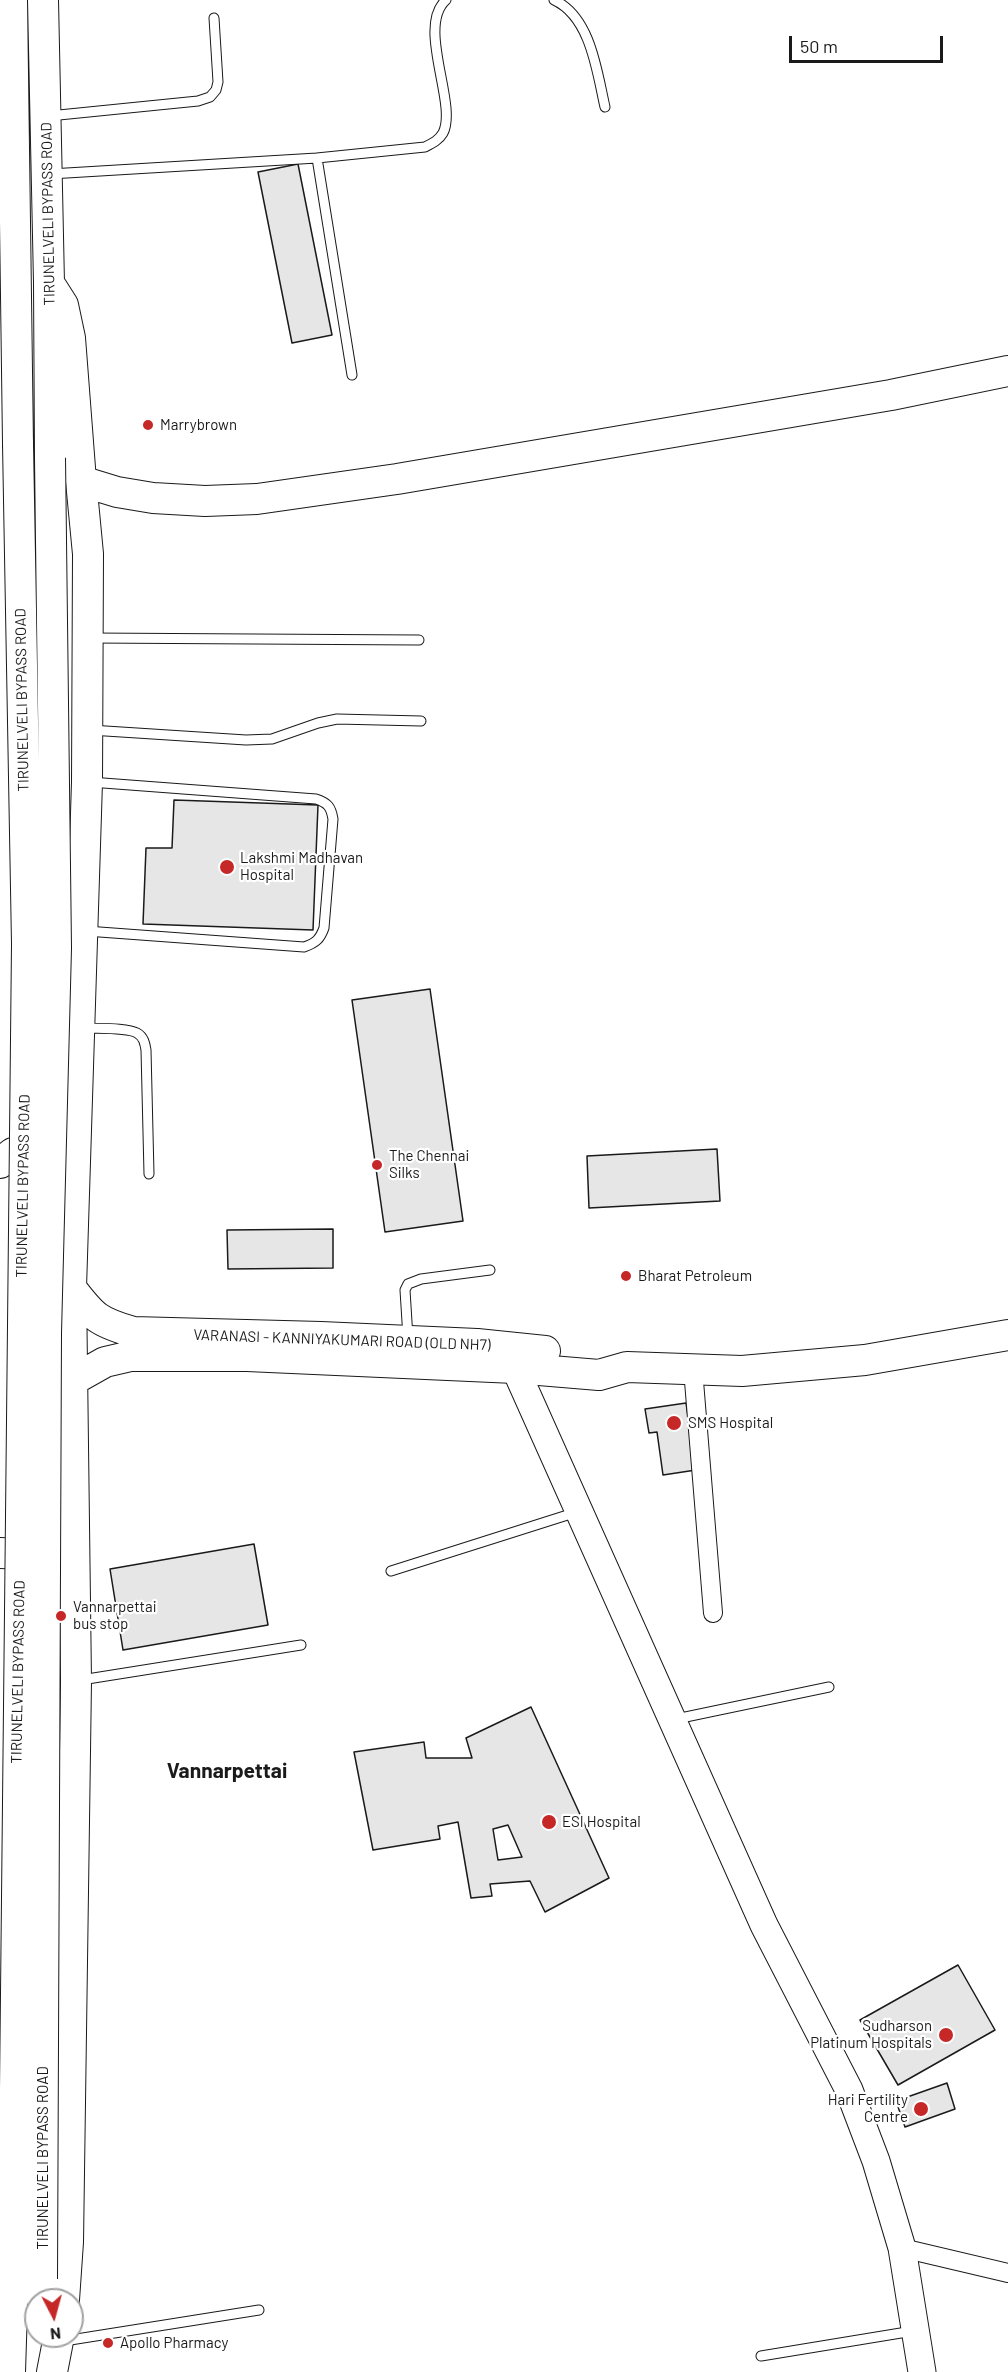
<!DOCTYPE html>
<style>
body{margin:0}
#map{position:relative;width:1008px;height:2372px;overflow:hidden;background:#fff;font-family:Barlow,sans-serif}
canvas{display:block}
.north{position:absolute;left:24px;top:2288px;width:60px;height:60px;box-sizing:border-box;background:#fff;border:2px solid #a3a3a3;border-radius:50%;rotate:174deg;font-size:16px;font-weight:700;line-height:24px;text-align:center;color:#1a1a1a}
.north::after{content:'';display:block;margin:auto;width:21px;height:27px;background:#c62828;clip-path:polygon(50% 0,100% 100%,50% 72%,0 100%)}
.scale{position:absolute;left:789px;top:36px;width:154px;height:27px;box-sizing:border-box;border:3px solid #1a1a1a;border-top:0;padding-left:8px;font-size:18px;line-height:21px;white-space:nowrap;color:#1a1a1a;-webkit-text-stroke:4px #fff;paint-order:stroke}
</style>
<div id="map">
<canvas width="1008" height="2372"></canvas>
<div class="north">N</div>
<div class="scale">50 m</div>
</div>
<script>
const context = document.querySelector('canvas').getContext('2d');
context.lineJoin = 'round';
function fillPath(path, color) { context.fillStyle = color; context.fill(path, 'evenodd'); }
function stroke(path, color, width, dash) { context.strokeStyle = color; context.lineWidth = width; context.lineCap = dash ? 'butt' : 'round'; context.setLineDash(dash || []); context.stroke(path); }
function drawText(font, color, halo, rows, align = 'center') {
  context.font = font + ' Barlow,sans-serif'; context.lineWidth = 4.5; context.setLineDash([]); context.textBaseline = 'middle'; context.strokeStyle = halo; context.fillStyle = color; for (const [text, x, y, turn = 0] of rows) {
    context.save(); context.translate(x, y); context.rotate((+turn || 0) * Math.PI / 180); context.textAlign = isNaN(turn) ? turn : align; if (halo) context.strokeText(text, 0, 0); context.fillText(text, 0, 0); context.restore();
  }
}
const building = new Path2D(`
 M298,164L332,335L292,343L258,172Z
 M174,800L318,805L313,930L143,924L146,848H172Z
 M430,989L463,1221L385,1232L352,1000Z
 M717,1149L720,1201L589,1208L587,1156Z
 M333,1229V1268L228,1269L227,1230Z
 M686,1403L696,1470L663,1475L657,1432L649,1433L645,1409Z
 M254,1544L268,1625L123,1650L110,1569Z
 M531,1707L609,1878L545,1912L530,1881L490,1884L492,1896L471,1898L458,1822L438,1826L440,1839L373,1850L354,1752L424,1742L426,1758H472L466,1738ZM508,1825L522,1857L498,1860L493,1829Z
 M958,1965L995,2030L898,2085L860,2020Z
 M947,2083L955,2109L905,2127L896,2101Z`);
const lane = new Path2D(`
 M554,0C591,17 597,72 605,107
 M49,116L198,101L210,97L216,90L218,82L214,18
 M317,158L352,375
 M50,174L317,158L425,147C433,143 439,140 443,133C458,104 416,27 446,0
 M90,638L419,640
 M90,730L246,740L272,739L318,723L337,719L421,721
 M86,931L304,947C316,943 320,939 324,928L333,819C331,807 328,803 316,799L90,782
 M82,1028C96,1029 126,1027 137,1033C144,1037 145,1044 146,1050L149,1174
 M408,1338L405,1290L408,1284L421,1279L490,1270
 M391,1571L577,1512
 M81,1680L301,1645
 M676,1719L829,1687
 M64,2341L259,2310
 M761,2356L913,2331`);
const street = new Path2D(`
 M693,1369L713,1613
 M902,2248L1008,2273`);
const secondary = new Path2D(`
 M515,1368L764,1925L849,2090L876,2161L902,2248L922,2372`);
const primary = new Path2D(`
 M12,0L18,444
 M43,0L49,283L50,458
 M49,283L63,305L70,338L81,481L117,492L153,498L205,501L257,499L397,479L891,395L1008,371
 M0,1163L13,1153L51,1154
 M71,1288C93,1317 98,1322 133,1332L321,1337L477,1344L545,1351
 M73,1380L105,1362L131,1356H247L515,1368L599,1375L627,1367L742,1371L865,1360L1008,1335
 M0,1553L46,1555
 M42,2300V2279
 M64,2300L68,2242L76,1681L71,1288L87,782L88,554L81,481
 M10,2372L13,2278
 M52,2372L59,2336`);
const primaryBridge = new Path2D(`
 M13,2278L27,944L18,444
 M42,2279L46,1333L56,948L50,458`);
const markers = [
 [148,425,6,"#c62828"],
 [227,867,8,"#c62828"],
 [377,1165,6,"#c62828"],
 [626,1276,6,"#c62828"],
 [674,1423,8,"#c62828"],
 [61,1616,6,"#c62828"],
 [549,1822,8,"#c62828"],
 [946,2035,8,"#c62828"],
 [921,2109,8,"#c62828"],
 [108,2343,6,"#c62828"]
];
const streetNames = [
 ["TIRUNELVELI BYPASS ROAD",48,214,-91],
 ["TIRUNELVELI BYPASS ROAD",22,700,-91],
 ["TIRUNELVELI BYPASS ROAD",23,1186,-89],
 ["VARANASI - KANNIYAKUMARI ROAD (OLD NH7)",342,1340,2],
 ["TIRUNELVELI BYPASS ROAD",18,1672,-89],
 ["TIRUNELVELI BYPASS ROAD",43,2158,-90]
];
const poiNames = [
 ["Marrybrown",160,425],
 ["Lakshmi Madhavan",240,858],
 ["Hospital",240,875],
 ["The Chennai",389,1156],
 ["Silks",389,1173],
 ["Bharat Petroleum",638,1276],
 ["SMS Hospital",688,1423],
 ["Vannarpettai",73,1607],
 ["bus stop",73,1624],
 ["ESI Hospital",562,1822],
 ["Sudharson",932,2026,"right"],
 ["Platinum Hospitals",932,2043,"right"],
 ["Hari Fertility",908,2100,"right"],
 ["Centre",908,2117,"right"],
 ["Apollo Pharmacy",120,2343]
];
const districtNames = [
 ["Vannarpettai",227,1771]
];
fillPath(building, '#e6e6e6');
stroke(building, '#1a1a1a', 1.5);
stroke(lane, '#1a1a1a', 11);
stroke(street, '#1a1a1a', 20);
stroke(secondary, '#1a1a1a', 29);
stroke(primary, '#1a1a1a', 32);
stroke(lane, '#fff', 9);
stroke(street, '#fff', 18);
stroke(secondary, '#fff', 27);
stroke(primary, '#fff', 30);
stroke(primaryBridge, '#1a1a1a', 32, []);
stroke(primaryBridge, '#fff', 30);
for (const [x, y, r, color] of markers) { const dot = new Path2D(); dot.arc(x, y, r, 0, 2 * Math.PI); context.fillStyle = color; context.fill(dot); stroke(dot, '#fff', 2); }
drawText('15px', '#1a1a1a', '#fff', streetNames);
drawText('15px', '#1a1a1a', '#fff', poiNames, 'left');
drawText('bold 21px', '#1a1a1a', '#fff', districtNames);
</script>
